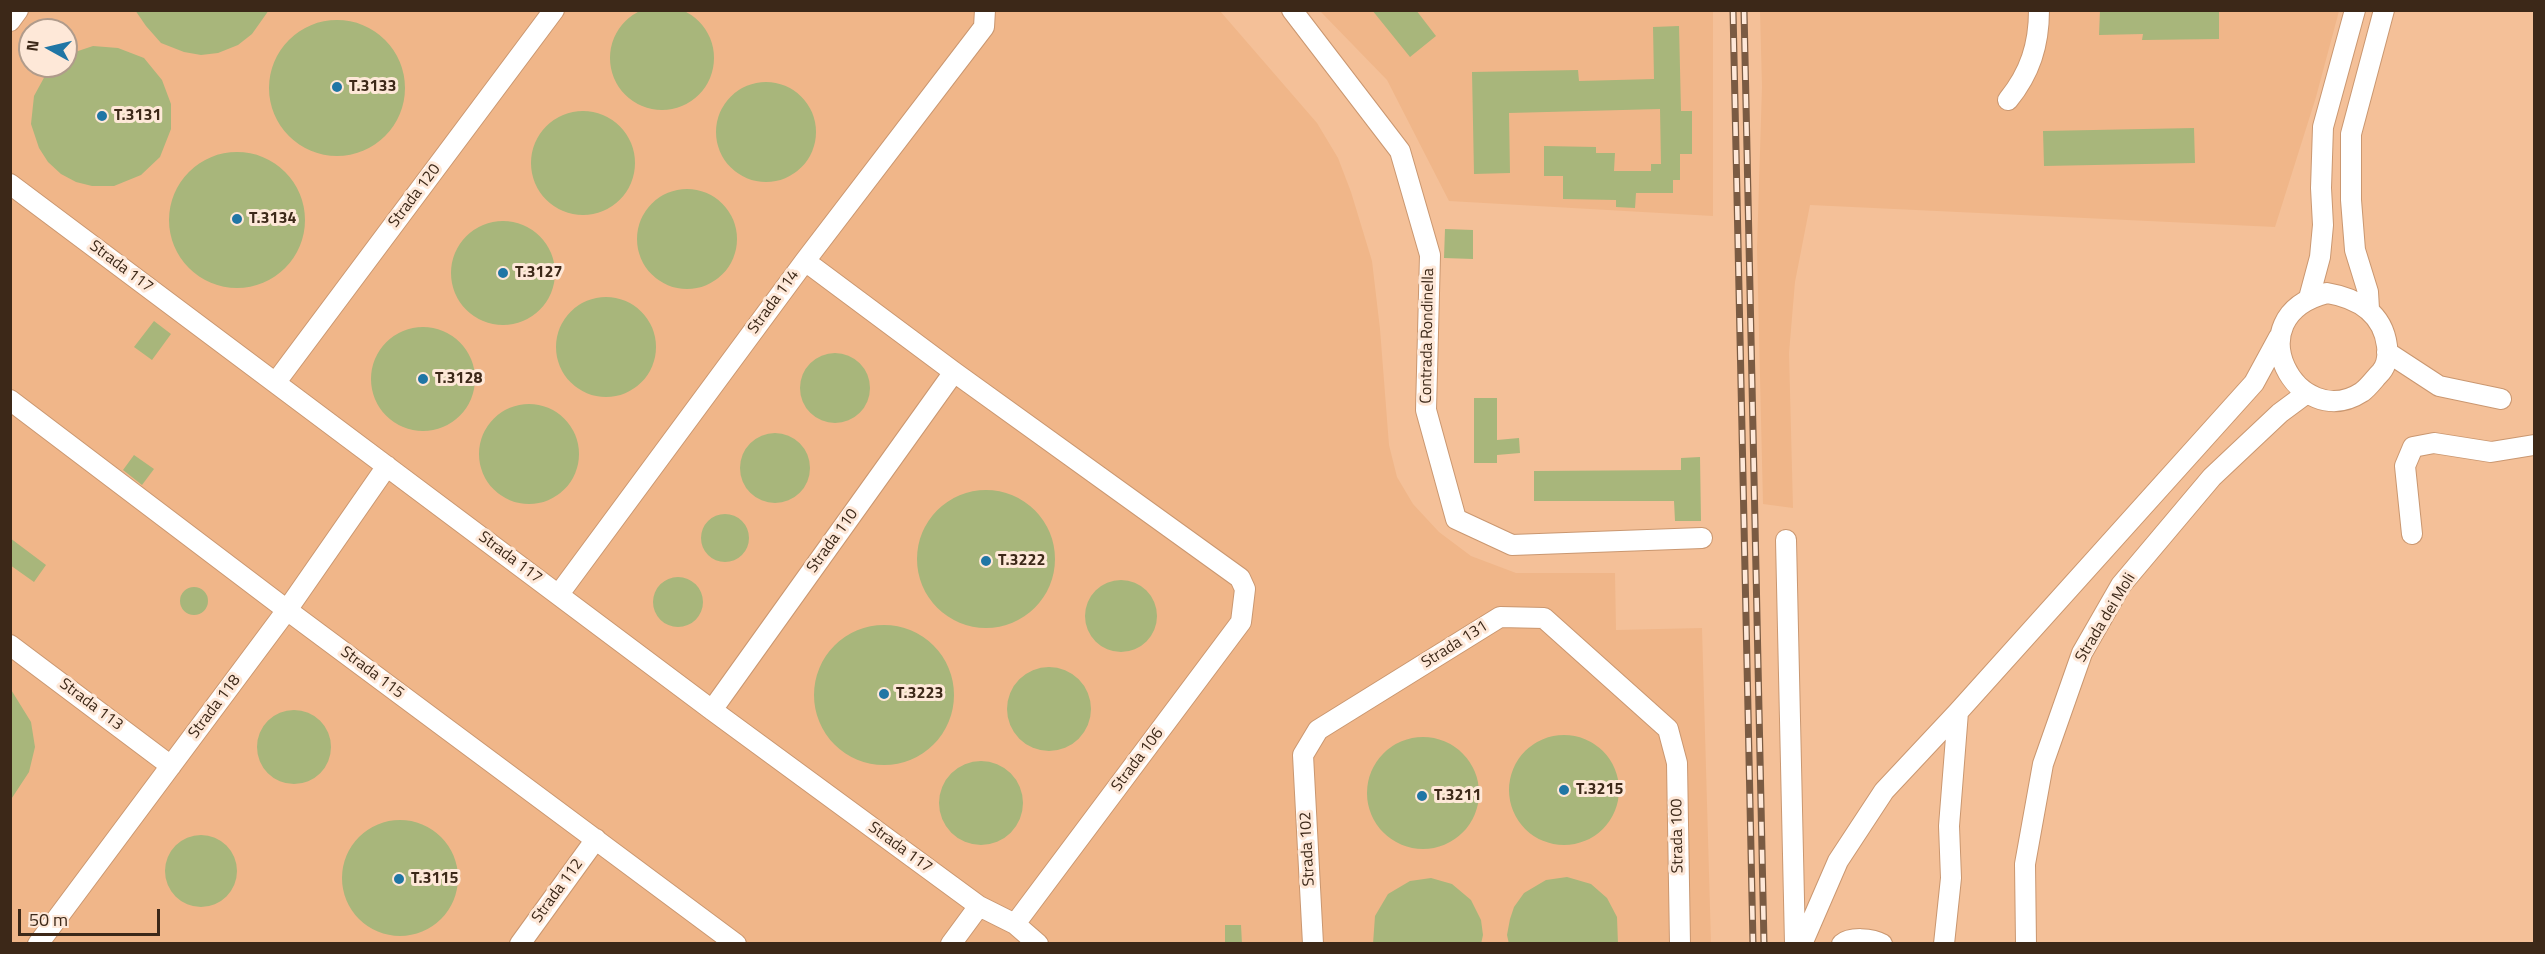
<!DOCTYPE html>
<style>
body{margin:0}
#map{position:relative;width:2545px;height:954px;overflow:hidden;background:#f4c098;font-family:"Titillium Web",sans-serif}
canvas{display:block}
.frame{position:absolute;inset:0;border:12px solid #3c2818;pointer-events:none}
.north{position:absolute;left:18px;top:18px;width:60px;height:60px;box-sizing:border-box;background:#fee8d8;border:2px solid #b09b8b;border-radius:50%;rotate:278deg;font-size:16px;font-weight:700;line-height:24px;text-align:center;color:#3c2818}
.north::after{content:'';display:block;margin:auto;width:21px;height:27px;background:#2076a5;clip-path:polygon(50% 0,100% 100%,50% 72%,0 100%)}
.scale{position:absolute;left:18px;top:909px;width:142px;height:27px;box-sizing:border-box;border:3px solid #3c2818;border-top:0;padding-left:8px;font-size:18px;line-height:21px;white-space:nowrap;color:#3c2818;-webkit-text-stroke:4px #fee8d8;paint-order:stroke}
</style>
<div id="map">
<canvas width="2545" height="954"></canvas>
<div class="frame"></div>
<div class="north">N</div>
<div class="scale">50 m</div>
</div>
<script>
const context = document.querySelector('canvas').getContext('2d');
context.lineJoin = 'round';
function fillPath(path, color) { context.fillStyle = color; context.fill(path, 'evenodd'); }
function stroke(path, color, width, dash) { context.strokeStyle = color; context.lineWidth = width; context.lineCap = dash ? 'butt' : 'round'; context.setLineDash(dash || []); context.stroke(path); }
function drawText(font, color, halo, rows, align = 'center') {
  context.font = font + ' "Titillium Web",sans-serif'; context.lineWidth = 6; context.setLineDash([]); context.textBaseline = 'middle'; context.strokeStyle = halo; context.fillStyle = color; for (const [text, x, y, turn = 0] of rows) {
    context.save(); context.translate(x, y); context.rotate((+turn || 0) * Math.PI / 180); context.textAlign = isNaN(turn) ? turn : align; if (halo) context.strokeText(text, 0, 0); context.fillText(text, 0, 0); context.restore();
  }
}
const built = new Path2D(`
 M10,11H1220L1317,123L1338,158L1351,192L1372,261L1380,329L1389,445L1397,477L1413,504L1439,532L1471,556L1516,573H1615L1616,630L1702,628L1711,943H11ZM30,30H66V66H30Z
 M1320,11H1713V216L1449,201L1387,80Z
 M1760,11H2339L2316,97L2275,227L1810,205L1795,282L1789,353L1793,508L1763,504L1757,248L1762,87Z`);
const building = new Path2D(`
 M610 58a52 52 0 1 1 104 0a52 52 0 1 1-104 0Z
 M135,10H269L252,34L238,45L218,53L201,55L184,52L161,43L146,26Z
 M1372,10H1416L1436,36L1410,57Z
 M2100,10H2219V39L2142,40L2143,34L2099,35Z
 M269 88a68 68 0 1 1 136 0a68 68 0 1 1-136 0Z
 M1679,26L1681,111H1692V154H1680V180H1673V193H1636L1635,208L1616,207V200L1563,199V176H1544V146L1596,147V153H1615L1614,171H1651V164H1661L1660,109L1509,113L1510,173L1474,174L1472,72L1578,70L1579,81L1654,79L1653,27Z
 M93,46L118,48L144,58L162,80L171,104V129L160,157L141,175L114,186H92L76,182L61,174L48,162L39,148L31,124L34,96L46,74L52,66H66V55Z
 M716 132a50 50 0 1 1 100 0a50 50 0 1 1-100 0Z
 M531 163a52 52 0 1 1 104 0a52 52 0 1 1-104 0Z
 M2194,128L2195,163L2044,166L2043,131Z
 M169 220a68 68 0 1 1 136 0a68 68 0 1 1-136 0Z
 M637 239a50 50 0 1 1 100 0a50 50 0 1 1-100 0Z
 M451 273a52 52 0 1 1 104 0a52 52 0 1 1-104 0Z
 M1445,229L1473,230V259L1444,258Z
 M556 347a50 50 0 1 1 100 0a50 50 0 1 1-100 0Z
 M154,321L171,334L152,360L134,347Z
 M371 379a52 52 0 1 1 104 0a52 52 0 1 1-104 0Z
 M800 388a35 35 0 1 1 70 0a35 35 0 1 1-70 0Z
 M1474,398H1497V440L1519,438L1520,453L1497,455V463H1474Z
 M479 454a50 50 0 1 1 100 0a50 50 0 1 1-100 0Z
 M740 468a35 35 0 1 1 70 0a35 35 0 1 1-70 0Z
 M134,455L154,469L142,485L123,470Z
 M1700,457L1701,521H1675L1674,501H1534V471L1681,470V458Z
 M917 559a69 69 0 1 1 138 0a69 69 0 1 1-138 0Z
 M701 538a24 24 0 1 1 48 0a24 24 0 1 1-48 0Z
 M10,538L46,565L34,582L10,565Z
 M653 602a25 25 0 1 1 50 0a25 25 0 1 1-50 0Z
 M1085 616a36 36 0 1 1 72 0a36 36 0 1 1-72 0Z
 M180 601a14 14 0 1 1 28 0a14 14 0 1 1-28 0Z
 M814 695a70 70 0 1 1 140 0a70 70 0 1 1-140 0Z
 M1007 709a42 42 0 1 1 84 0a42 42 0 1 1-84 0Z
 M10,688L31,722L35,747L29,772L10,801Z
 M257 747a37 37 0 1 1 74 0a37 37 0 1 1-74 0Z
 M1509 790a55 55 0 1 1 110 0a55 55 0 1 1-110 0Z
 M1367 793a56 56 0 1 1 112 0a56 56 0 1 1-112 0Z
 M939 803a42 42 0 1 1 84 0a42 42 0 1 1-84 0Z
 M342 878a58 58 0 1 1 116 0a58 58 0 1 1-116 0Z
 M165 871a36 36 0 1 1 72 0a36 36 0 1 1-72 0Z
 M1567,877L1591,884L1607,898L1617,917L1618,944H1509L1507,935L1510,919L1514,907L1524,893L1546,880Z
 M1431,878L1452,884L1471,900L1481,920L1483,935L1481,944H1373L1375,916L1388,894L1410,881Z
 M1225,925H1241L1242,944H1225Z`);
const minor = new Path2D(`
 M1292,10L1400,151L1430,255L1426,410L1456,519L1512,545L1702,538
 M10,21L18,10
 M2008,100C2030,73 2039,45 2039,10
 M10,184L712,710L979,906L1015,924L1038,944
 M805,261L954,372L1240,578L1245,589L1241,622L1015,924
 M2327,293C2357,298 2383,313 2387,346C2388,354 2387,365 2381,372C2375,378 2369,387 2362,392C2298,434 2233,317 2327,293Z
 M2309,298L2320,257L2323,225L2321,188L2323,127L2355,10
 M2369,309L2368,292L2355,250L2351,200V134L2384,10
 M2387,352L2439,386L2501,399
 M276,382L554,10
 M10,400L287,610L736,944
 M2412,534L2405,466L2413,447L2434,443L2491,452L2534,445
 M1786,540L1795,944
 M559,594L805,261L984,27L985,10
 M10,645L171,766
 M712,710L954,372
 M38,944L287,610L387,466
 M520,944L596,839
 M951,944L979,906
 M1313,944L1303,755L1318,730L1500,617L1544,618L1668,729L1677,763L1680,944
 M1802,944L1838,861L1884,791L1958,712L2254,383L2279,337
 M1842,944C1850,937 1872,938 1882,944
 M1944,944L1951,878L1949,826L1958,712
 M2026,944L2025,864L2043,764L2082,653L2121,585L2212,477L2280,413L2307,393`);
const rail = new Path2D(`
 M1733,10L1753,944
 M1744,10L1764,944`);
const markers = [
 [337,87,6,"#2076a5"],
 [102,116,6,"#2076a5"],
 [237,219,6,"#2076a5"],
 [503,273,6,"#2076a5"],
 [423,379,6,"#2076a5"],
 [986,561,6,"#2076a5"],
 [884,694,6,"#2076a5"],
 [1564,790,6,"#2076a5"],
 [1422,796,6,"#2076a5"],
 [399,879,6,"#2076a5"]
];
const poiNames = [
 ["T.3133",349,87],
 ["T.3131",114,116],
 ["T.3134",249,219],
 ["T.3127",515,273],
 ["T.3128",435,379],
 ["T.3222",998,561],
 ["T.3223",896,694],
 ["T.3215",1576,790],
 ["T.3211",1434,796],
 ["T.3115",411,879]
];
const streetNames = [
 ["Strada 120",415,196,-53],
 ["Strada 117",121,267,37],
 ["Strada 114",774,302,-54],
 ["Contrada Rondinella",1428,336,-89],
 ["Strada 110",833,541,-54],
 ["Strada 117",510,558,37],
 ["Strada dei Moli",2106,618,-59],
 ["Strada 131",1455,645,-32],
 ["Strada 115",372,673,37],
 ["Strada 113",91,705,37],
 ["Strada 118",215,707,-53],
 ["Strada 106",1138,760,-53],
 ["Strada 100",1678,836,-91],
 ["Strada 117",900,848,36],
 ["Strada 102",1308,849,-93],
 ["Strada 112",558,891,-54]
];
fillPath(built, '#f0b689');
fillPath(building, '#a8b67b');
stroke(minor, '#ca9770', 22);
stroke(minor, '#fff', 20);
stroke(rail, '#7a5b43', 7);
stroke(rail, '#fee8d8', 4.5, [14]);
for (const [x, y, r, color] of markers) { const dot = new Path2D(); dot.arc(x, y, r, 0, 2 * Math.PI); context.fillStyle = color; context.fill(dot); stroke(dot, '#fee8d8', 2); }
drawText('bold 16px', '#3c2818', '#fee8d8', poiNames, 'left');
drawText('16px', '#3c2818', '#fee8d8', streetNames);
</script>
